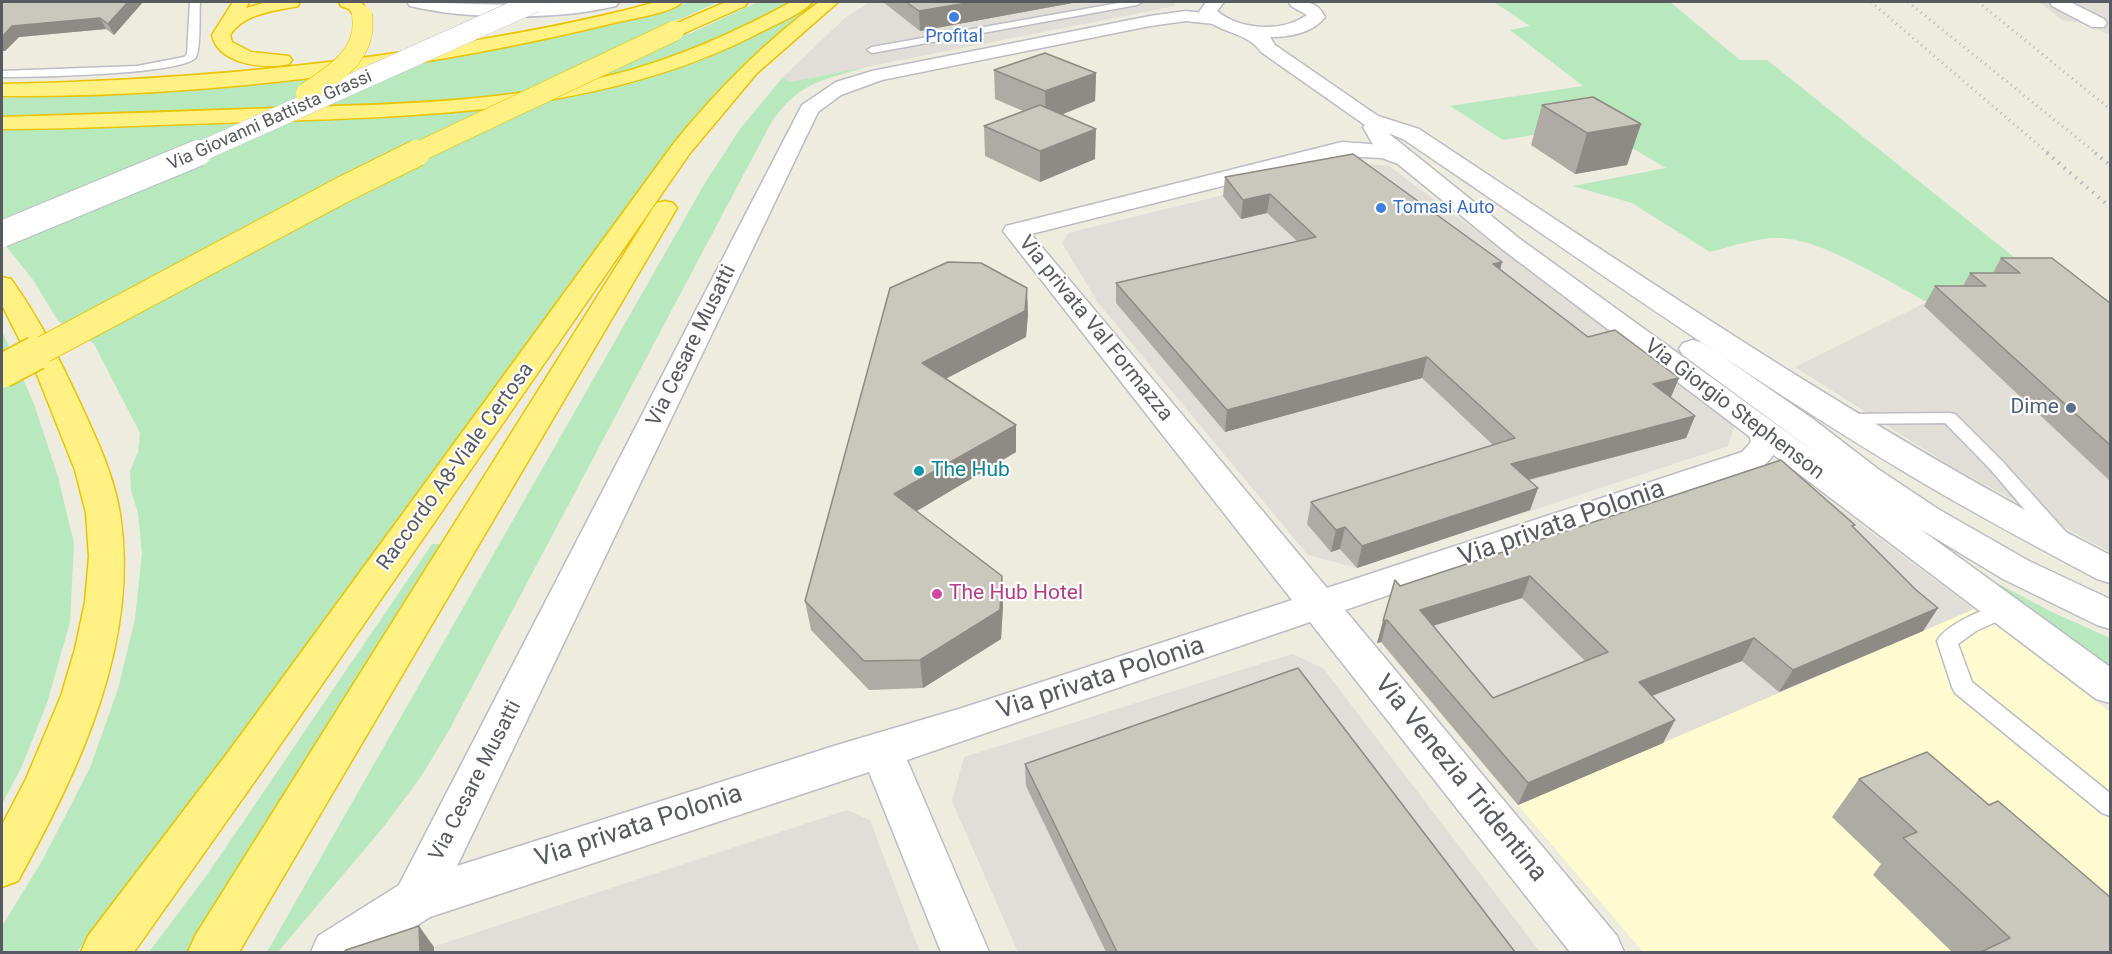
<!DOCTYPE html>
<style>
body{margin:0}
#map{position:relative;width:2112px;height:954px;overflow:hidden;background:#edecde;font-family:Roboto,sans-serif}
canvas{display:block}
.frame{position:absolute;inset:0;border:3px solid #575a61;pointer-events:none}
</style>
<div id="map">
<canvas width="2112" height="954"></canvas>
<div class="frame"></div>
</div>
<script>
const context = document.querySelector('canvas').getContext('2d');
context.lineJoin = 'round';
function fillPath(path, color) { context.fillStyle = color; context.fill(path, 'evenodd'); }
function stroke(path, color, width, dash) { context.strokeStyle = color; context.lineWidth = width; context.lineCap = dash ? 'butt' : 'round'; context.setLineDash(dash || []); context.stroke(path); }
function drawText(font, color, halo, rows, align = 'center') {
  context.font = font + ' Roboto,sans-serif'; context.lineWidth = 4.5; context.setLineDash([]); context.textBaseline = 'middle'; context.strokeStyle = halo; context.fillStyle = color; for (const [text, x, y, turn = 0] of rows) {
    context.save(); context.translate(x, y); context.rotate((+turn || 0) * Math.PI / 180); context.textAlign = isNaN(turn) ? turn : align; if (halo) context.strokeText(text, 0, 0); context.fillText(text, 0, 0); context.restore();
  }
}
const commercial = new Path2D(`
 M1974,609L2110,712V952H1643L1518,805Z`);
const industrial = new Path2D(`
 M870,2H1174L1175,6L790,82L783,77L845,18Z
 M2039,2H2110V35L2084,23L2062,20Z
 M1354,163L1389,166L1735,424L1728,446L1357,568L1308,555L1099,304L1062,243L1068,233Z
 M1927,302L2110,334V552L1949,465L1795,367Z
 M1793,474L1974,609L1518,805L1378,639Z
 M1292,654L1323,668L1540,952H1018L952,801L964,757Z
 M847,810L870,820L920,952H418Z`);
const green = new Path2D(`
 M691,2H718L658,29L689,34L758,2H794L750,27L635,72L507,97L393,107L2,118V98L183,90L415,63L577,33Z
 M814,2H819C770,37 729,77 690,122L347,592L77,952H2V926L42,861L90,768L118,689L135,619L142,553L138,513L131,490L130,471L138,452L140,433L94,344L58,321L34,281L2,241V129C97,126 192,122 287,119C422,115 555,109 685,66C730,52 773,25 814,2Z
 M1494,2H1670L1740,60H1767L2019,261L1927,302C1889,282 1822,239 1781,238C1757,237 1733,246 1710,252L1632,203L1573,186L1666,168L1593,125L1503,140L1450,106L1583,86L1510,30L1530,26Z
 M866,67C822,81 801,81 772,121L448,732L422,775L385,825L278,952H267L705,183L740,129L783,77L790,82Z
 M2,331L34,404L58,477L74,543L70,622L47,703L22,766L2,804Z
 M432,544H443L189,952H149L207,875Z
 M1985,577L2054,613L2110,638V669Z`);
const service = new Path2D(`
 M190,2H200C199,14 201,48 196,57C185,75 29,77 2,77V71L137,66L184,57L187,54Z
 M1124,2H1142L1137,5L872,53L867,50L872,47Z
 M1949,413L1955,414L2003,462L2066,532L2069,537L2066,542L2059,544L2052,542L1991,470L1945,423L1845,424L1839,423L1837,419L1839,415L1845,414Z
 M2004,603L2011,605L2014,610L2011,615L1976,631L1958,644L1972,682L2110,793V816L2102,813L1955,693L1952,687L1937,641C1946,624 1986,608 2004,603Z`);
const minor = new Path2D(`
 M2050,2H2070L2104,19L2107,23L2104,27H2092L2052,6Z
 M1186,11L1220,15L1223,19L1220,23L1214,24L1186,21L1150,26L882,80L841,95L818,112L457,866L837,745L962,708L1292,600L1003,231L1006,226L1342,142C1362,144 1408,143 1420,161L1417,166L1409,168L1382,158L1342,156L1031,234L1327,588L1742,452L1751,442L1749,433L1754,426L1765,423L1776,426L1781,433L1783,444L1764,466L1345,610L1617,936L1624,952H1570L1310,622L907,760L989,952H941L869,772L430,917L376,952H311L318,936L399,885L802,105L836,82L872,71L1150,16Z`);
const tertiary = new Path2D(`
 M1206,2H1224L1217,11C1240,30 1282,33 1307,15L1291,6L1289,2C1305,2 1317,0 1325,17C1313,33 1289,37 1270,37L1275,45L1378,116L1419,129C1646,279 1868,431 2110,555V583L2097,579C2037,547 1977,515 1918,480C1741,375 1574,254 1403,139L1388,133L1520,239L1824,459L1683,355L1679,349L1683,343L1693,340L1703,343L1813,419L1878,469L1938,509L2029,561L2110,599V629L2097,625L2003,579L1920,529L2110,667V703L2096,699L1502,249L1372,143L1363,127L1365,125L1261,52C1246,30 1215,34 1199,12Z`);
const secondary = new Path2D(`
 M407,2L513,5L572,2H619L616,6C557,20 469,20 410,6Z`);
const motorway = new Path2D(`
 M233,2H249L246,8L267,2H300L298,6C275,11 244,13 230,35L232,42L251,52L289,56L292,60L289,64C264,70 218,64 212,35Z
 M339,2H361L371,15L368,19H356L349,9L341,6Z
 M656,2H682C675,12 631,19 618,22C424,70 201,98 2,96V84C156,81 308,69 460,43C526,32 592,20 656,2Z
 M726,2H748L745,6L680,35H668L665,31L668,27Z
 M791,2H812C804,13 774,25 761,32C604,114 424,116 251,122C168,124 85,129 2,129V117C103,114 204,111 306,107C408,104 512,101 612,75C675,59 734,33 791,2Z
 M819,2H838L757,73L690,153L262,771L134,952H81L88,936L232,747L674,143C717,90 764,42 819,2Z
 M665,201L673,203L677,208L239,952H188L195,936L653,208L657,203Z
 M2,277L11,279C39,318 60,360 80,403C96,438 114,475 120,514C140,643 79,770 18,881L2,887V825L26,779L61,696L75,649L85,602L89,557L86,513L75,470L36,372L2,305Z`);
const tram = new Path2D(`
 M2,229L302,104L527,2`);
const railFar1 = new Path2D(`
 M1871,2L2049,154
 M1908,2L2097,154
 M1978,2L2110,109`);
const rail = new Path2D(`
 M2047,153L2110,207
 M2095,153L2110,165`);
const secondaryBridgeFar1 = new Path2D(`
 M195,154L535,2`);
const secondaryBridge = new Path2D(`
 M2,234L198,153`);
const motorwayBridgeFar2 = new Path2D(`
 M306,93C335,74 368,54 362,15
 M414,154L674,31`);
const motorwayBridgeFar1 = new Path2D(`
 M33,355L344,189L417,153`);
const motorwayBridge = new Path2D(`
 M2,371L36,353`);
const wall = new Path2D(`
 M2,2H143L114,35L106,29L19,37L5,51H2Z
 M883,2H1078L920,31Z
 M994,70L1096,73L1095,101L1062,114L1095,159L1040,182L985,156L984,126L1023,111L995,99Z
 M1542,105L1641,124L1627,165L1575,174L1531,145Z
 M1225,177L1500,269L1588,337L1679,378L1671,397L1695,416L1686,438L1529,480L1538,488L1530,510L1357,568L1340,549L1331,552L1307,524L1311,502L1493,445L1422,378L1225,432L1116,303V283L1297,241L1267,213L1241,219L1223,196Z
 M2001,258L2110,303V481L1924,306L1935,286H1963L1970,273H1993Z
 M890,288L1028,314L1026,337L945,379L1016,452L917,511L1002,576L1003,605L1001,639L923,688L869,690L811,630L805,601Z
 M1854,528L1916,590L1938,608L1923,631L1779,692L1742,661L1652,696L1675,720L1663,743L1518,805L1381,642L1377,643L1400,586ZM1522,598L1585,661L1493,698L1433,626Z
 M1025,764L1515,952H1106L1026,786Z
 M1859,779L1989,805L2110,952H1952L1873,875L1881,864L1832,817Z`);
const shadedWall = new Path2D(`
 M128,2H143L114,35L108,24Z
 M973,2H1078L920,31L919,11Z
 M100,18L106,29L19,37L5,51H2V37L12,26Z
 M1096,73L1095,101L1046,121L1045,91Z
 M1641,124L1627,165L1575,174L1587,133Z
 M1096,129L1095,159L1040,182V151Z
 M1270,194L1267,213L1241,219L1243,200Z
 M1502,262L1497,282L1493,264Z
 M1027,288L1028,314L1026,337L924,390L922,363Z
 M1427,357L1422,378L1225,432L1227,410Z
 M1679,378L1670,399L1653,384Z
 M1695,416L1686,438L1504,486L1511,464Z
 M1016,425V452L898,522L894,494Z
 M1538,488L1530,510L1357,568L1362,546Z
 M1345,527L1340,549L1331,552L1336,530Z
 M1002,576L1003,605L1001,639L923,688L920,660Z
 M1530,576L1522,598L1413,632L1420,610Z
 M1938,608L1923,631L1779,692L1793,670Z
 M1387,620L1381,642L1377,643L1383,621Z
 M1754,638L1742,661L1628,705L1639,682Z
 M1675,720L1663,743L1518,805L1528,783Z
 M419,926L434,947V952H420Z`);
const building = new Path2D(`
 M2,2H128L108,24L100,18L12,26L2,37Z
 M906,2H973L919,11Z
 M1045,53L1096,73L1045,91L994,70Z
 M1593,97L1641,124L1587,133L1542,105Z
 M1040,105L1096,129L1040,151L984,126Z
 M1353,154L1502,262L1493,264L1588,337L1615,330L1679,378L1653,384L1695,416L1511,464L1538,488L1362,546L1345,527L1336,530L1311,502L1515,438L1427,357L1227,410L1116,283L1316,237L1270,194L1243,200L1225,177Z
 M2001,258H2052L2110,303V445L1935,286H1986L1970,273H2020Z
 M948,262L981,263L1027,288L1025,311L922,363L1016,425L894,494L1002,576L1000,610L920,660L864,661L805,601L890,288Z
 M1781,460L1855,525L1852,526L1916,590L1938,608L1793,670L1754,638L1639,682L1675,720L1528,783L1387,620L1383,621L1395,580L1400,586ZM1530,576L1608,652L1493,698L1420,610Z
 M1298,668L1515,952H1117L1025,764Z
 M1927,752L1989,805L1998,801L2110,897V952H1981L2010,938L1903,838L1917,832L1859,779Z
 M419,926L420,952H344L346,950Z`);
const markers = [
 [954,17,6,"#3f7fe0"],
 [1381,208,6,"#3f7fe0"],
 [2071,408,6,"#5c6f8a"],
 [919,471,6,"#0f9aa8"],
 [937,594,6,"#d1479c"]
];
const farShopnames = [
 ["Profital",954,37],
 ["Tomasi Auto",1393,208,"left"]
];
const farStreetnames = [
 ["Via Giovanni Battista Grassi",270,121,-24]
];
const streetNames = [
 ["Via privata Val Formazza",1095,329,51],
 ["Via Cesare Musatti",692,346,-64],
 ["Via Giorgio Stephenson",1734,410,37],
 ["Raccordo A8-Viale Certosa",456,467,-54],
 ["Via Cesare Musatti",476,781,-63]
];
const serviceNames = [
 ["Dime",2059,408]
];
const cultureNames = [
 ["The Hub",931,471]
];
const hotelNames = [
 ["The Hub Hotel",949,594]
];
const nearStreetnames = [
 ["Via privata Polonia",1562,524,-19],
 ["Via privata Polonia",1101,679,-18],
 ["Via Venezia Tridentina",1460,779,51],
 ["Via privata Polonia",639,827,-18]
];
fillPath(commercial, '#fffbd1');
fillPath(industrial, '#e0ded6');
fillPath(green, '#b7e8be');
stroke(service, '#bcbdc4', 3);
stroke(minor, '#bcbdc4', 3);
stroke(tertiary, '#bcbdc4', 3);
stroke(secondary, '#bbbec7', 3);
stroke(motorway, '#ebc300', 3);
fillPath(service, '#fff');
fillPath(minor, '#fff');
fillPath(tertiary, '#fff');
fillPath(secondary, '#fff');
fillPath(motorway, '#fff183');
stroke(tram, '#b5b6b6', 1.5);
stroke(railFar1, '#b5b6b6', 3, [1, 4.5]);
stroke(rail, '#b5b6b6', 4, [1.5, 6]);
stroke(secondaryBridgeFar1, '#bbbec7', 21, []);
stroke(secondaryBridge, '#bbbec7', 28, []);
stroke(motorwayBridgeFar2, '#ebc300', 21, []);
stroke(motorwayBridgeFar1, '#ebc300', 28, []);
stroke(motorwayBridge, '#ebc300', 36, []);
stroke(secondaryBridgeFar1, '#fff', 20);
stroke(secondaryBridge, '#fff', 26);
stroke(motorwayBridgeFar2, '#fff183', 20);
stroke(motorwayBridgeFar1, '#fff183', 26);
stroke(motorwayBridge, '#fff183', 33);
fillPath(wall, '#aeaba3');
fillPath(shadedWall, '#8d8b84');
fillPath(building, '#cac7bd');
stroke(building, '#8d8b84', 1.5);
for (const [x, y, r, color] of markers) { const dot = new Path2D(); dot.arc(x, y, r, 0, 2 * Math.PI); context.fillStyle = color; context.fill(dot); stroke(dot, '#fff', 2); }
drawText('18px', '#366cbe', '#fff', farShopnames);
drawText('18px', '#575a61', '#fff', farStreetnames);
drawText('21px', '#575a61', '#fff', streetNames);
drawText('21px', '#4e5e75', '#fff', serviceNames, 'right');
drawText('21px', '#0d838f', '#fff', cultureNames, 'left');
drawText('21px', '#b23c85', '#fff', hotelNames, 'left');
drawText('26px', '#575a61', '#fff', nearStreetnames);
</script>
